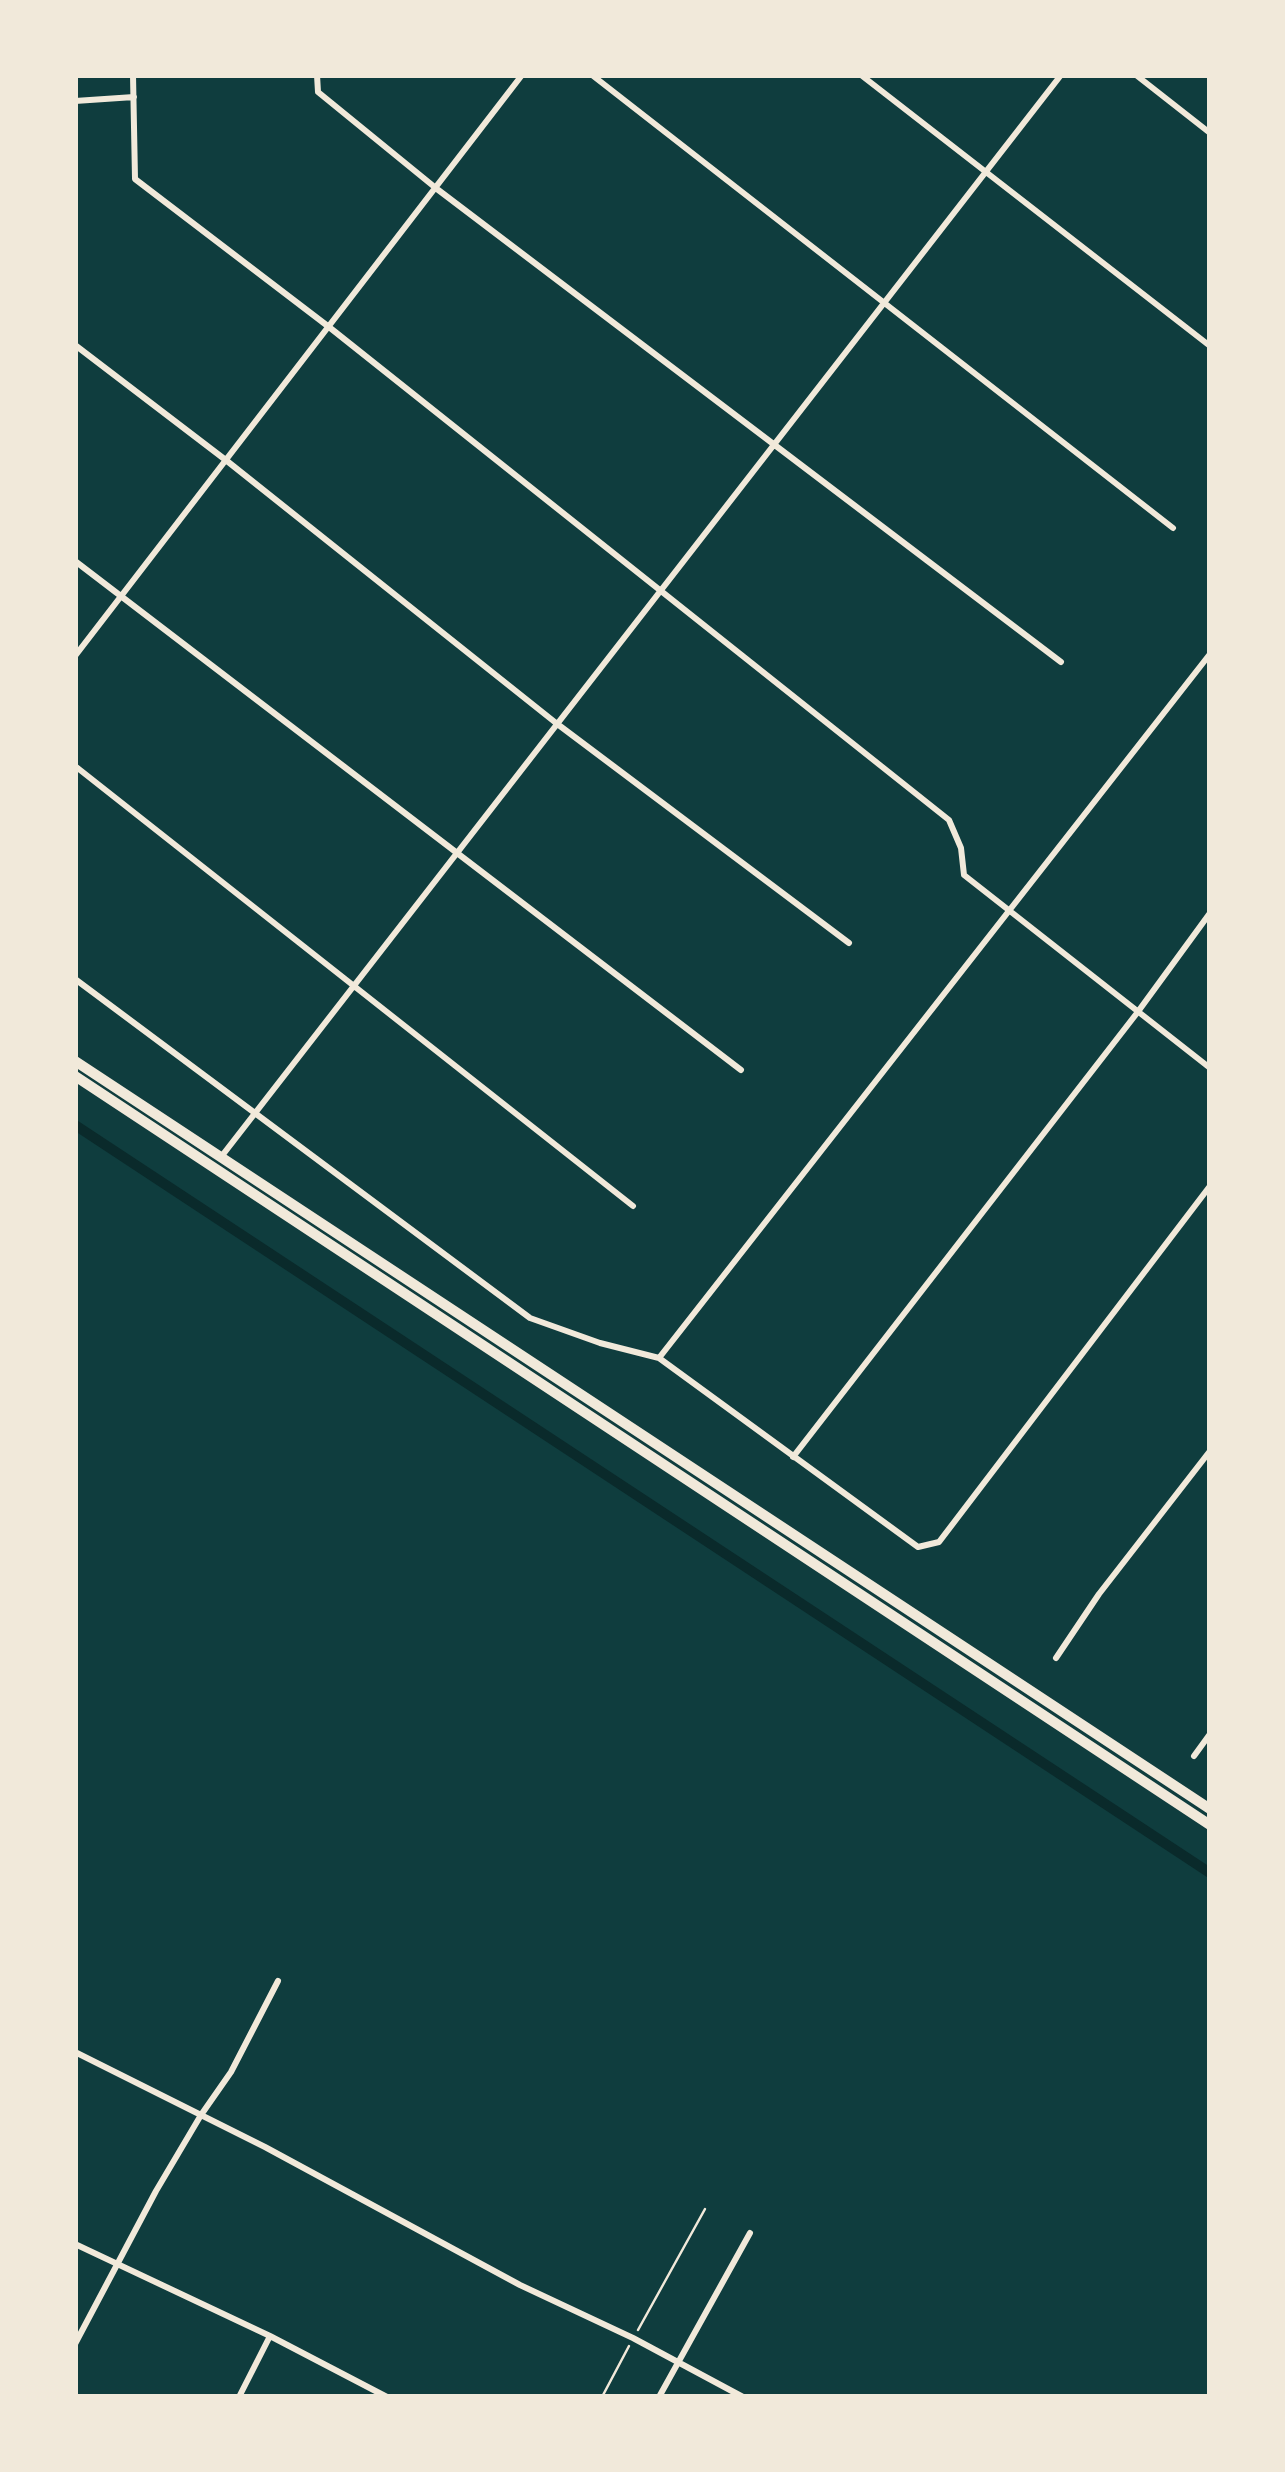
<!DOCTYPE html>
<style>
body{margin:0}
#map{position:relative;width:1285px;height:2472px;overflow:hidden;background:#0f3d3e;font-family:"Source Serif 4",serif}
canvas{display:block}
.frame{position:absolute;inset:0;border:78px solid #f1e9da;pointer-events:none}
</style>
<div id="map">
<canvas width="1285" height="2472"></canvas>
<div class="frame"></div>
</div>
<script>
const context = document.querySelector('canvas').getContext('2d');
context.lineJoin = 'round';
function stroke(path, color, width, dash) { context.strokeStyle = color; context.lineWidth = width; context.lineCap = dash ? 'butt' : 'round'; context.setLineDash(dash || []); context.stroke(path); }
const canal = new Path2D(`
 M75,1125L1210,1873`);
const path = new Path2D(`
 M638,2330L705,2209
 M602,2397L629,2346`);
const minor = new Path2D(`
 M133,75L135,179L329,327L949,820L961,848L964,875L1210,1068
 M317,75L318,92L437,189L1061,662
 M592,75L1173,528
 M861,75L1210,346
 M1136,75L1210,133
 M75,101L134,97
 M75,345L227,461L556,723L849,943
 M75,561L741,1070
 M75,656L522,75
 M75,766L633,1206
 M75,979L530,1318L600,1343L659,1358L918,1547L939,1542L1210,1186
 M221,1157C500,795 782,436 1061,75
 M659,1358L1210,654
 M793,1457L1137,1013L1210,913
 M1056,1658L1099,1594L1210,1451
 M1194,1756L1210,1734
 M75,2052L265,2147L520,2285L633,2338L743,2397
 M75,2244L270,2336L387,2397
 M75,2344L156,2191L201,2115L231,2072L278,1981
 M239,2397L270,2336
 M659,2397L750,2233`);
const trunk = new Path2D(`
 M75,1061L1210,1809
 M75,1076L1210,1825`);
stroke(canal, '#0a2a2b', 10);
stroke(path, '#f1e9da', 2.5);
stroke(minor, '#f1e9da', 6);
stroke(trunk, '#f1e9da', 10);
</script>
